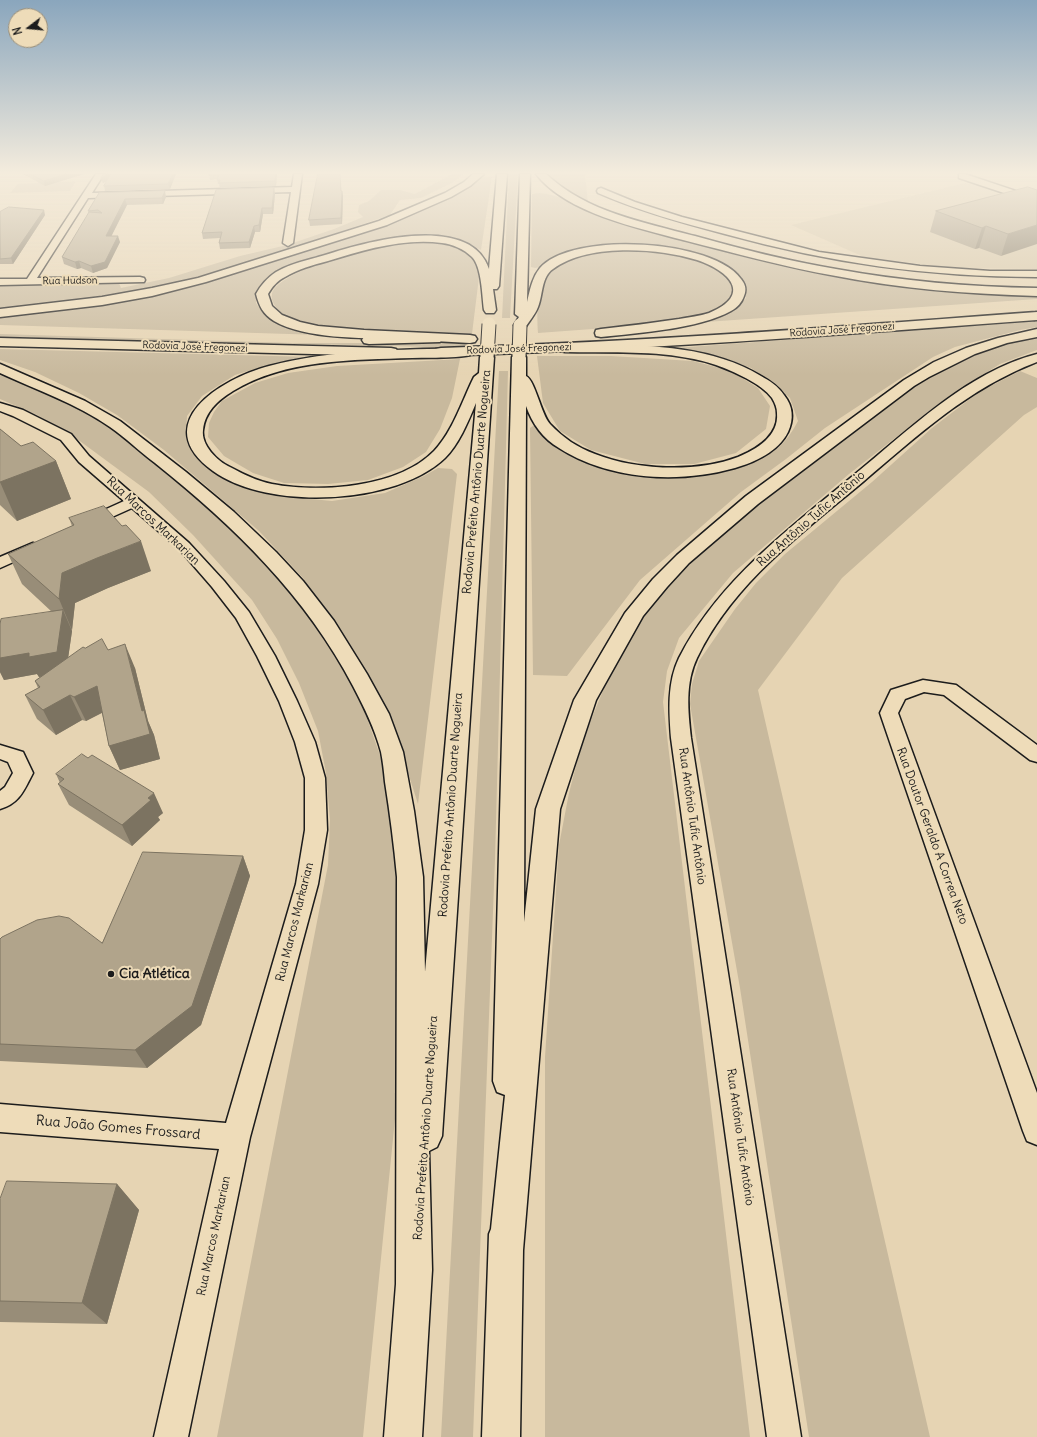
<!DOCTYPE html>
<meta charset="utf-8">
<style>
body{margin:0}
#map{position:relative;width:1037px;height:1437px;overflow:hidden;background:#e6d4b3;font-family:Delius,sans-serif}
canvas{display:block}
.north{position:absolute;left:8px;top:8px;width:40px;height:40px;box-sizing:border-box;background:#eedcb9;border:1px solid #9a8f7a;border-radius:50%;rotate:254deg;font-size:11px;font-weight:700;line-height:16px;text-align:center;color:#1c1c1c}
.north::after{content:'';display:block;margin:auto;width:14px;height:18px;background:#1c1c1c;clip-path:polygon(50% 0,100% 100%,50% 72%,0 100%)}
</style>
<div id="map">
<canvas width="1037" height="1437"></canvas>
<div class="north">N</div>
</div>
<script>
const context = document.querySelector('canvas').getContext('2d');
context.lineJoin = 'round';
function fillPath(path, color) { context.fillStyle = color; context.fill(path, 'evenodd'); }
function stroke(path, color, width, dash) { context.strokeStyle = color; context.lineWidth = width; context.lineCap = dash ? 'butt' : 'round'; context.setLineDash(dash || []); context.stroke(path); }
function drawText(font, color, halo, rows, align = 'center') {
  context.font = font + ' Delius,sans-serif'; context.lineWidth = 4; context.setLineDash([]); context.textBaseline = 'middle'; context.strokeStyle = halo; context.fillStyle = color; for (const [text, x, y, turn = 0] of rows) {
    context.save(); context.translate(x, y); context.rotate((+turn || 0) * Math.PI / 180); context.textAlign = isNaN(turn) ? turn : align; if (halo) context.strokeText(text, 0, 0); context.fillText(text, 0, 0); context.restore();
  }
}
const built = new Path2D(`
 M965,183L978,184L1037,203V269L953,268L864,257L791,225Z`);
const green = new Path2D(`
 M452,174H464L452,183L421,198L400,200L390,215L201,278L136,294L0,311V285L119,283L121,288L169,278L240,256L287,245L334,229L363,217L358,212L359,205L369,201L381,190H400L415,194Z
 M509,174H518L510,318H502Z
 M546,174H585L588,203L570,194Z
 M483,177H492L481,250L470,244L457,241L399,239L273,276C263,285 257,290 256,303C269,325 299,328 321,335L0,325V316L37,313L115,302L307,249L453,195Z
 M76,181L70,191L10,193L18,184Z
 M539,193C558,194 573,204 590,211C608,218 626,225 644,230C702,244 759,263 817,274C890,288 963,294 1037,294V299L691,323L708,319L731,312L746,298L744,284L732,270L705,256L672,248L587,249L559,255L540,267L535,268L531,267L532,194Z
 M413,241C439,242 468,242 480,269L472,334C434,333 397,334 359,332C340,331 318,330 299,323C291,319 280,314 275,306C273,302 271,299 272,294C276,274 351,252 371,247C385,244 399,243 413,241Z
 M621,250L658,251L708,262L731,278L735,296L718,310L692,318L620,327L538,333C537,313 536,290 548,272C550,269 555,267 558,266C578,255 599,252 621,250Z
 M1037,321V327L1020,330L955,347L933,357L825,428L786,459L741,492L640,580L567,676L533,675L530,428L533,426L538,427C544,435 554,447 564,452C617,480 714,487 766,456C782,447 790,436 798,421L790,398L773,383L751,368L718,356L675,348Z
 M0,334L292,343H472V348L0,337Z
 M1037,335V350L1000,364L949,396L849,474L733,573L679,638L667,671L663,702L750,1437H545V1057L559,845L569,793L583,739L619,652L642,614L668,582L732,523L926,376L987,348Z
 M0,349L314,357L274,363L235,375L202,396L187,416L186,436L192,452L214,473L236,484L270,495L332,501L385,493L424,476L438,468L452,469L457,474L418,804L389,713L345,641L303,578L259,531L164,450L117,415L79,393L35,372L0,360Z
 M537,356H611L693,361L731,371L758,388L770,406L766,429L736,453L694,464H645L591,450L560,431L543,403Z
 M460,359L452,398L440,429L426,452L403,467L368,480L328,484L284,483L253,473L224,456L208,437L209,423L214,412L222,401L255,383L288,373L337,366Z
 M499,371H508L495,859L473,1437H441Z
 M1020,371L1037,378V407L1024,415L842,578L758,690L930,1437H809L740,988L690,704L692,684L699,661L735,609L756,583L785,554L872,482L932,428L979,392Z
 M0,375L35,388L78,407L113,427L237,530L286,582L345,669L367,718L383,764L397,844L403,969L396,1109L363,1437H217L328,865L330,820L326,773L318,731L299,683L277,639L252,600L193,535L149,492L73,436L37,415L0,399Z`);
const minor = new Path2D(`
 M96,174H104L92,193L292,187L294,174H302L293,243L288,246L283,243L291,192L88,198L37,278L140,277L144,278L145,280L144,282L0,285V279H27Z
 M959,174H965L1037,198V204L959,178Z
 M601,188L635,202L682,217L819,252L920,266L990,271H1037V277C927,277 831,263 725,234C682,223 639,211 598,193L597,191L598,189Z
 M1037,354V362C969,388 918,435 864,481C802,533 733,583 697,658C685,683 688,711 691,738L801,1437H767L671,738C669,711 667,683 679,658C718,581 789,529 854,475C908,431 967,372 1037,354Z
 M0,403L23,410L71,434L89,456L189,543L224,581L249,612L275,656L297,701L315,742L325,778L327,830L318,884L250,1137L188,1437H154L219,1149L0,1132V1104L226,1123L296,884L305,830V778L295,742L279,701L257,656L236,618L212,587L179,549L132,508L92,526L87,528L82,526L79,523L82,520L124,501L79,462L61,440L13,416L0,411Z
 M33,543L38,545L41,548L38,551L0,568V557Z
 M923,680L956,685L1037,745V762L1030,760L944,695L924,692L905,699L898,713L1037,1093V1145L1027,1141L1023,1131L880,713L891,690Z
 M0,745L23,752L33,773C24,790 20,803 0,809V791L5,787L13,773L8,762L0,759Z`);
const trunk = new Path2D(`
 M1037,312V320C838,335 640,350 441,356L436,355L434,352L436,349L441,348C640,342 838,327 1037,312Z
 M435,335L440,336L442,339L440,342L369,344L364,343L362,340L364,337L369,336Z
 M0,338L391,348L396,349L398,352L396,355L391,356L0,346Z`);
const motorway = new Path2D(`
 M473,174H484L470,186L451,197L387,225L206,282L152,296L102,305L0,317V309L102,297L152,288L198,278L379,221L445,193L464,182Z
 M497,174H507L499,286L497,289H493L496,310L494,313H486L484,310C482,296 482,267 472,257C464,249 452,244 442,243C403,238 364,250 328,261C313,265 298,269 285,277C277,281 272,287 268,294L272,306L282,315L300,322L318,326L364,330L470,335L475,336L477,339L475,342L470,343C446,342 421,340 397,339C361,338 305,339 274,321C263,314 259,306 256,294C261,285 267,278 276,272C291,263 309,260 325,255C365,242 470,212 489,269Z
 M520,174H530L527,302C530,290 532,278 540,268C572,231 713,239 741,279C745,284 747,289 744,296C742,302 737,308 731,311C699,329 638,333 601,337L596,336L595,333L596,330L601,329C627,326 653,323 679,319C689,317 700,316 709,313C753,295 730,271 697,260C658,248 588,243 553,269C541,277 543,295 538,307C535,315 529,321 525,328H515L514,325L519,317L515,314Z
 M536,174H546C587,212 642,222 695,236C741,249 788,261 836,269C902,281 969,287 1037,288V296C969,294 902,289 836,276C784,267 734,253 683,240C638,228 566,213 536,174Z
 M1037,329V337L1007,343L975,354L929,377L914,386L758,504L689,563L667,587L643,616L596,700L560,809L523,1250L520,1437H482L489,1234L491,1229L505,1095L497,1092L493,1081L512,357L514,354H524L526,357V376C535,380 541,414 550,424C562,437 578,448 595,454C635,470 697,473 738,457C757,449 779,436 777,413C777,408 775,403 772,398C762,384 733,371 716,365C668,349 614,353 565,352L560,351L558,348L560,345C572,342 587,344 600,345C654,345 713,347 761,376C770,381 778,386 784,395C793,406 794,419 788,432C778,452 755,462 735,468C678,484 609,480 559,448C543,439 532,423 526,406L524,922L536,809L574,700L625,613L653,579L677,555L746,496L904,380L934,362L966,348L998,338Z
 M465,348L470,349L472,352L470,355C452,359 430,357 412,358C353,360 285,359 233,391C217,401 205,412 203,430C201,445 217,461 230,467C243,474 257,481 272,484C319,493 398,488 434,451C453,431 462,401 474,377L479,373L480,357L482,354H492L494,357L442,1136L437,1147L429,1151L432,1270L422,1437H384L396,1284L397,877C394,845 390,814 385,782C384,772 383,762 381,752C375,729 364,707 353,686C306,596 234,526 155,463C140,452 126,438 110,427C77,404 37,390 0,373V364L85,401L120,421L186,472L234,512L276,552L303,581L334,621L367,674L389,714L403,752L414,811L423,877L425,972L476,403C468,422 459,444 445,458C396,505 268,511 213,471C148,424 220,379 269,366C332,349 400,350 465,348Z`);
const motorwayBridge = new Path2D(`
 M487,357L489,324
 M519,357L520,325`);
const wall = new Path2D(`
 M23,174H84L45,186Z
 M104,174H176L170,189L105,191L104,186L107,181L103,183L101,178Z
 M277,174L276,186L220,188L219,184H218L217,179L210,180L209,175Z
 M318,174H340L341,191H342L343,196L342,224L310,226L309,220Z
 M1028,187L1001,256L979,248L975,249L930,232L936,211Z
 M99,193L166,197L163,204L127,205L111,236L120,242L107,268L93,273L81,268L77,269L64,264L62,257L89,213L88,211Z
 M275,194L273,214H263L260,232H255L250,248L220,249L219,243L220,238L203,239L202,233Z
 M0,212L45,215L13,264H0Z
 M0,429L21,446L56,461L71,499L17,521L0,505Z
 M69,518L151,571L108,588L75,603L72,630L71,629L72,631L68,658L85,648L108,650L135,668L148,721L154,735L160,759L120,770L109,746L102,713L86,721L82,720L56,735L37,719L25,695L38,688L35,681L40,677H39L37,674L4,680L0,672V624L52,612L22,584L8,554L72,526Z
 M56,774L163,813L158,817L160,820L132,846L69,805L58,784L60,783Z
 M243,856L250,876L201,1025L147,1068L0,1061V939L102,943Z
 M117,1184L139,1210L107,1324L0,1322V1199Z`);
const shadedWall = new Path2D(`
 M66,174H84L45,186L44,181Z
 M108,174H113L114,177L103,183L101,178Z
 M173,174H176L170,189L168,184Z
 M276,174H277L276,186L275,181Z
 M274,188L275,194L273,214L272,208Z
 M165,191L166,197L163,204L162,198Z
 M342,191L343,196L342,224L341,218Z
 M125,199L127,205L108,243L106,236Z
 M262,208L263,214L260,232L259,225Z
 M44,210L45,215L13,264L11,258Z
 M1037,225V244L1001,256L1008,234Z
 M254,226L255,232L250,248L249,242Z
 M986,226L979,248L975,249L982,228Z
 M118,236L120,242L107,268L93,273L91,266Z
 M79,261L81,268L77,269L75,262Z
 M56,461L71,499L17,521L0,482Z
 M141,541L151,571L108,588L75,603L72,630L59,599L62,573L97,558Z
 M63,610L72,631L66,673L39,677L37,674L4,680L0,672V658Z
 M125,644L135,668L148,721L154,735L160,759L120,770L109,746L142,711Z
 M97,686L107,710L86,721L74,697Z
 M70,695L82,720L56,735L43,710Z
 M154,793L163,813L158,817L160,820L132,846L122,825L148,798Z
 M243,856L250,876L201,1025L147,1068L135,1050Z
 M117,1184L139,1210L107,1324L82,1303Z`);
const building = new Path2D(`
 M31,174H66L44,181Z
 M104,174H108L101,178Z
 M111,174H173L168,184L104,186Z
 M210,174H276L275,181L219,183L220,180H217L219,175H209Z
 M318,174H340L341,191H342L341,218L309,220Z
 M1028,187L1037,190V225L1008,234L986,226L982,228L936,211Z
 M274,188L272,208H262L259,225L254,226L249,242L219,243L222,232L202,233L216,190Z
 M165,191L162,198L125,199L106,236H118L105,262L91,266L79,261L75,262L62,257L89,212L102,213L98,210L88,211L99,193Z
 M9,207L44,210L11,258L0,259V212Z
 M0,429L21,446L33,442L56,461L0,482Z
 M104,506L122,526L126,525L141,541L97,558L62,573L59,599L8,554L74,525L69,518Z
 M63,610L57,652L29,657V653L0,658V624L1,619Z
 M102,639L108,650L125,644L142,711L144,710L150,734L109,746L97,686L74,697L70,695L43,710L25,695L40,687L35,681L83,647L85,648Z
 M82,754L88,758L92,755L154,793L148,798L151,800L122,825L58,784L64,779L56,774Z
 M143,852L243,856L192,1006L135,1050L0,1044V939L2,937L37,920L59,916L69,918L102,943Z
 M7,1181L117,1184L82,1303L0,1301V1199Z`);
const markers = [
 [111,974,4,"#1c1c1c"]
];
const farStreetnames = [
 ["Rua Hudson",70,281,-1],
 ["Rodovia José Fregonezi",842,330,-4],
 ["Rodovia José Fregonezi",195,347,2],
 ["Rodovia José Fregonezi",519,349,-2]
];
const streetNames = [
 ["Rodovia Prefeito Antônio Duarte Nogueira",477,482,-85],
 ["Rua Antônio Tufic Antônio",811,519,-41],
 ["Rua Marcos Markarian",153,521,43],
 ["Rodovia Prefeito Antônio Duarte Nogueira",451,805,-86],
 ["Rua Antônio Tufic Antônio",692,816,82],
 ["Rua Doutor Geraldo A Correa Neto",932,836,70],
 ["Rua Marcos Markarian",295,922,-76],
 ["Rodovia Prefeito Antônio Duarte Nogueira",426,1128,-86],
 ["Rua Antônio Tufic Antônio",740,1137,82],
 ["Rua Marcos Markarian",214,1236,-78]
];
const nearPoinames = [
 ["Cia Atlética",119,974]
];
const nearStreetnames = [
 ["Rua João Gomes Frossard",118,1128,5]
];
fillPath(built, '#d6c6a7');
fillPath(green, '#c8b99d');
stroke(minor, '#1c1c1c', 3);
stroke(trunk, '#1c1c1c', 3);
stroke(motorway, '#1c1c1c', 3);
fillPath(minor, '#eedcb9');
fillPath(trunk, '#eedcb9');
fillPath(motorway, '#eedcb9');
stroke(motorwayBridge, '#1c1c1c', 15, []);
stroke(motorwayBridge, '#eedcb9', 13);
fillPath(wall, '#988d78');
fillPath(shadedWall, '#7c7361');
fillPath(building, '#b1a48b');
stroke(building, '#7c7361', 1);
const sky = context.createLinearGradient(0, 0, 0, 375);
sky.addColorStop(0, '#8aa6bd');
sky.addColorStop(0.46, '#f4ecdd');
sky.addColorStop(1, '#f4ecdd00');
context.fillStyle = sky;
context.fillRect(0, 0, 1037, 375);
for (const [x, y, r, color] of markers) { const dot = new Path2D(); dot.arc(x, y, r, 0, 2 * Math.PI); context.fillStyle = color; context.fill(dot); stroke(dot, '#eedcb9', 1.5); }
drawText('10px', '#1c1c1c', '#eedcb9', farStreetnames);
drawText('12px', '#1c1c1c', '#eedcb9', streetNames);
drawText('bold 14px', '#1c1c1c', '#eedcb9', nearPoinames, 'left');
drawText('14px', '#1c1c1c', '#eedcb9', nearStreetnames);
</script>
